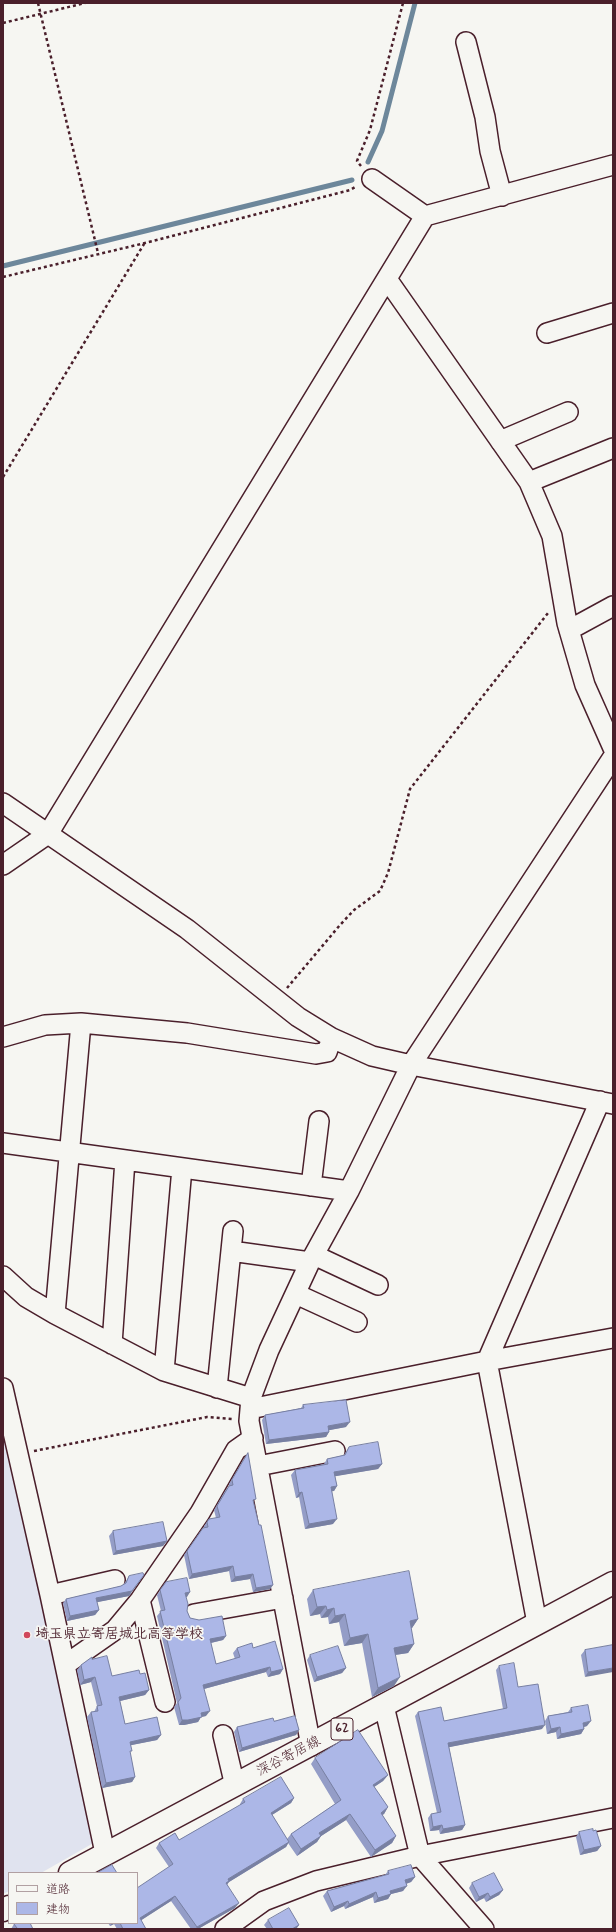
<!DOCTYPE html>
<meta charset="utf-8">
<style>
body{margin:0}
#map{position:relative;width:616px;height:1932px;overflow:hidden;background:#f6f6f2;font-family:Mynerve,"Klee One",sans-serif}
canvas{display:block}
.frame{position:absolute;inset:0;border:4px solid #4a1f2b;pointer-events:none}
.legend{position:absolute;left:8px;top:1872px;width:130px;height:52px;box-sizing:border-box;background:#f6f6f2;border:1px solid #b1a0a2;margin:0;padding:5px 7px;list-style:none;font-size:12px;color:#4a1f2b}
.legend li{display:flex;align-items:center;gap:8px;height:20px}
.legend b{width:20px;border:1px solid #b1a0a2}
</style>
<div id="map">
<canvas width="616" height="1932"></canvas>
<div class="frame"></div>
<ul class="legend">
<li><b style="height:5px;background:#f6f6f2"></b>道路</li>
<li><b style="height:11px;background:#acb7e7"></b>建物</li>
</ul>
</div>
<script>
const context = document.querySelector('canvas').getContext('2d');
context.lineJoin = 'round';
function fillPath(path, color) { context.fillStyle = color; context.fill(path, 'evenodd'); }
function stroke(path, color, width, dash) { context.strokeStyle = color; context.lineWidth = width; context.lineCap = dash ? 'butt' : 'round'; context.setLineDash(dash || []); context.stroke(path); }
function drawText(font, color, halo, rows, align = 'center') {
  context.font = font + ' Mynerve,"Klee One",sans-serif'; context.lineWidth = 3.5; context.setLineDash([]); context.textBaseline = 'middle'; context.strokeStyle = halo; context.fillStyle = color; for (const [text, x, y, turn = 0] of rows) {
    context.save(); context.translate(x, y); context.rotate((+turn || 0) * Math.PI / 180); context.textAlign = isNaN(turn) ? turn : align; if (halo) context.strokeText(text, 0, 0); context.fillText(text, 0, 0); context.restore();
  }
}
const built = new Path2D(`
 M3,1428L97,1841L41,1873H9V1891L3,1894Z`);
const stream = new Path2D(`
 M368,162L382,131L415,3
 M3,266L352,180`);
const path = new Path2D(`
 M38,3L98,253
 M3,23L85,3
 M361,166L357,161L370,130L403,3
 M3,277L145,243L350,190L357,186
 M3,477L144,244
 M287,988L340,925L354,910L380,891L388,873L410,789L548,613
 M34,1451L207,1417L233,1419`);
const minor = new Path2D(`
 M466,42L485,117L490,151L502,196
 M372,179L425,216
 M387,279L529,482L552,536L567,623L585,685L613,748
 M547,333L613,313
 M500,441L568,412
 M529,482L613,448
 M569,630L613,606
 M3,803L187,929L298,1017L332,1038L372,1056L411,1065L613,1104
 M3,865L48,834L425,216L613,165
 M3,1037L45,1025L81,1023L187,1033L316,1054L327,1052L332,1038
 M3,1143L349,1191
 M311,1186L319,1121
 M231,1251L310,1262
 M314,1255L378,1285
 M3,1276L26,1297L55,1314L164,1371L251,1398
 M296,1294L357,1322
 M55,1314L81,1023
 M112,1344L125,1160
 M164,1371L182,1168
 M3,1388L50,1595L105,1853
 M217,1388L233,1231
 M250,1409L487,1361L613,1338
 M258,1466L335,1451
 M50,1595L115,1580
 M140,1600L165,1702
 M194,1614L283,1598
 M537,1623L487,1361L600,1101
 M65,1665L115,1630L140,1600L200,1513L236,1450L253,1438
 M384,1706L420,1856L484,1929
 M223,1735L235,1786
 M311,1746L249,1421L251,1398L269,1350L310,1262L349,1191L411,1065L613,757
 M225,1929L264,1901L316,1881L420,1856L613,1818`);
const major = new Path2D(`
 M70,1873L613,1583
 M3,1910L9,1907`);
const wall = new Path2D(`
 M303,1405L346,1427L329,1430V1432L326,1437L266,1444L262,1420L265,1415L301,1408Z
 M349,1447L382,1464L378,1469L335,1476L337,1486L334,1491H332L333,1524L305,1529L299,1497L296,1498L291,1475L295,1470L324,1464L327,1459L344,1455Z
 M248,1453L253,1503L273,1585L270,1589L253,1592L250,1579L231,1582L229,1571L189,1579L184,1555L203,1528H204V1526L209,1519L216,1518L214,1510L225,1491L229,1486V1484Z
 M113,1531L167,1541L163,1546L113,1555L109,1536Z
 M144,1575L129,1596L97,1602L99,1610L95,1615L67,1621L63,1603L66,1599L121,1586L124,1584L126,1581L129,1576Z
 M166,1582L190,1592L186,1597L187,1611L190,1618L226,1636L223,1640L211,1643L216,1664L235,1659L233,1653L237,1648H253L283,1669L280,1674L268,1677L266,1672L204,1689L206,1716L201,1717L198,1722L184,1725H179L174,1707L177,1703L157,1616L161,1611L157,1595Z
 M313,1590L418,1619L412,1628H411L414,1644L408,1653L395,1655L394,1686L372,1697L362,1643L344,1646L339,1622L329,1624L328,1617L321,1618L320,1614L310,1616L307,1599Z
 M613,1645L585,1677L581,1655L585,1650Z
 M310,1655L346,1668L342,1673L314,1682L307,1660Z
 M92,1659L112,1676L140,1674L149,1690L145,1695L120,1701L125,1724L161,1735L157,1740L131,1745L130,1753L135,1777L132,1782L102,1788L87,1717L91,1712H94L97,1706L91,1682L80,1685L77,1670L81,1665Z
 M499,1666L518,1687L542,1729L449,1747L465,1825L462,1830L440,1834L439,1830L430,1831L428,1818L431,1814L437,1813L415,1716L418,1712L444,1721L503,1709L496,1670Z
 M571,1708L587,1726L584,1727V1729L581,1734L557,1739L556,1732L547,1734L545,1721L548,1716L568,1712Z
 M274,1721L299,1730L296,1735L239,1752L234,1732L237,1727Z
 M315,1758L388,1775L383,1781L374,1787L388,1807L384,1814L382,1815L396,1836L392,1843L371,1857L346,1820L321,1836L317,1842L297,1856L288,1843L286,1847L229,1882L227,1884L235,1908L198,1929H191L171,1901L141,1920L146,1929H117L114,1924L110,1926L108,1923H137L169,1867L156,1848L159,1843L179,1840L240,1805V1804L243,1799L294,1798L291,1803L272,1815L287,1839L291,1834L335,1804L311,1764Z
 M593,1831L601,1846L597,1851L580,1855L576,1837L579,1832Z
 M388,1871L415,1877L411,1882L406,1884L403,1891L391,1894L388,1899L374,1903L373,1897L345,1909L344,1906L331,1912L323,1896L327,1891L385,1875Z
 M472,1883L503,1890L499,1895L486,1902L484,1898L476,1902L469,1888Z
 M268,1920L299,1925L296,1929H267L264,1925Z
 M14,1924L33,1929H11Z`);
const shadedWall = new Path2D(`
 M350,1422L346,1427L325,1431L328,1426Z
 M329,1432L326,1437L266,1444L269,1440Z
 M382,1464L378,1469L331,1477L334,1472Z
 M337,1486L334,1491L327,1492L331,1487Z
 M302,1492L299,1497L296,1498L299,1493Z
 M337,1519L333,1524L305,1529L309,1524Z
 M167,1541L163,1546L113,1555L116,1551Z
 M233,1566L229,1571L189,1579L192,1574Z
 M253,1574L250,1579L231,1582L235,1577Z
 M273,1585L270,1589L253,1592L256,1588Z
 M132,1591L129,1596L93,1603L96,1598Z
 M190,1592L187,1597L182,1598L185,1593Z
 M326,1606L320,1614L310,1616L317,1607Z
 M334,1608L328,1617L321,1618L327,1610Z
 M99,1610L95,1615L67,1621L70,1616Z
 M345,1614L339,1622L329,1624L335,1616Z
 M418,1619L412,1628L403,1630L410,1621Z
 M368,1634L362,1643L344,1646L350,1638Z
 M226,1636L223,1640L206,1644L210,1639Z
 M414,1644L408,1653L388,1656L394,1648Z
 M270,1667L266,1672L200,1690L203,1685Z
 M346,1668L342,1673L314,1682L317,1677Z
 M613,1668V1672L585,1677L588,1672Z
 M283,1669L280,1674L268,1677L271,1672Z
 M95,1677L91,1682L80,1685L84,1680Z
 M400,1677L394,1686L372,1697L378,1688Z
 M149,1690L145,1695L116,1702L119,1697Z
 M210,1711L206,1716L201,1717L198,1722L184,1725H179L182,1720L201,1713Z
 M591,1721L587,1726L580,1728L583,1723Z
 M545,1725L542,1729L445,1748L448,1743Z
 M560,1727L556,1732L547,1734L551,1729Z
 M584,1729L581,1734L557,1739L561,1734Z
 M299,1730L296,1735L239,1752L242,1748Z
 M161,1735L157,1740L127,1746L130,1742Z
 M388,1775L383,1781L368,1791L373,1785Z
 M135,1777L132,1782L102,1788L106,1783Z
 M294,1798L291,1803L267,1818L271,1813Z
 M388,1807L384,1814L376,1819L381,1813Z
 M350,1814L346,1820L315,1840L319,1833Z
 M442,1825L439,1830L430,1831L433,1827Z
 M465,1825L462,1830L440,1834L443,1829Z
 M321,1836L317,1842L297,1856L301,1849Z
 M396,1836L392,1843L371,1857L375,1850Z
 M289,1842L286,1847L229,1882L226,1886L223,1888L228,1879Z
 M601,1846L597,1851L580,1855L584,1850Z
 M415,1877L411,1882L402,1885L405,1880Z
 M407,1886L403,1891L391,1894L388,1899L374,1903L378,1898L390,1891Z
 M503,1890L499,1895L486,1902L490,1897Z
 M376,1892L373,1897L345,1909L349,1904Z
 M488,1893L484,1898L476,1902L479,1897Z
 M175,1896L171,1901L137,1923L140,1918Z
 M348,1901L344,1906L331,1912L334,1907Z
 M239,1903L235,1908L198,1929H195L197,1927Z
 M112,1923H115L114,1924L110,1926Z
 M299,1925L296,1929H292Z`);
const building = new Path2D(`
 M346,1400L350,1422L328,1426L329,1432L269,1440L265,1415L304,1408L303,1405Z
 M378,1442L382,1464L334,1472L337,1486L331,1487L337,1519L309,1524L302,1492L299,1493L295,1470L328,1464L327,1459L345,1455L349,1447Z
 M248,1453L256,1499L253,1500L259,1525H261L273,1585L256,1588L253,1574L235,1577L233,1566L192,1574L187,1551L203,1528L208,1527L207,1522L209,1519L220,1517L217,1506L229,1486L233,1485L232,1480Z
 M163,1522L167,1541L116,1551L113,1531Z
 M409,1571L418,1619L410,1621L414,1644L394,1648L400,1677L378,1688L368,1634L350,1638L345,1614L335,1616L334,1608L327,1610L326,1606L317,1607L313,1590Z
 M143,1573L144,1575L132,1591L96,1598L99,1610L70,1616L66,1599L121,1586L126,1583L129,1576Z
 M187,1578L190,1592L185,1593L188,1604L187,1611L190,1618L199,1620L222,1616L226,1636L210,1639L216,1664L240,1657L237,1648L252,1643L253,1648L275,1641L283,1669L271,1672L270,1667L203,1685L210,1711L201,1713L202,1717L188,1720H182L178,1702L181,1698L160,1611L165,1610L160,1590L166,1582Z
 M613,1645V1668L588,1672L585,1650Z
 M338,1646L346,1668L317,1677L310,1655Z
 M107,1656L112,1676L139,1670L140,1674L145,1673L149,1690L119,1697L125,1724L157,1717L161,1735L130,1742L132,1751H130L135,1777L106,1783L91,1712L98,1711L97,1706L102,1705L95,1677L84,1680L81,1665L92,1657V1659Z
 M514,1663L518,1687L538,1684L545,1725L448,1743L465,1825L443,1829L442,1825L433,1827L431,1814L441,1812L418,1712L441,1707L444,1721L507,1708L499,1666Z
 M588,1705L591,1721L583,1723L584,1729L561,1734L560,1727L551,1729L548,1716L572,1712L571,1708Z
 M295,1716L299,1730L242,1748L237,1727L273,1718L274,1721Z
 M358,1730L388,1775L373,1785L388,1807L381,1813L396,1836L375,1850L350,1814L319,1833L321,1836L301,1849L291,1834L341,1800L315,1758Z
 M281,1777L294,1798L271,1813L289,1842L228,1879L229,1881L226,1883L239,1903L197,1927L175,1896L140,1918L146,1929H123L120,1923H137V1888L173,1864L159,1843L175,1833L179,1840L245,1802L243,1799Z
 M593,1829V1831L596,1830L601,1846L584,1850L579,1832Z
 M112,1865L117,1873H97Z
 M411,1865L415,1877L405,1880L407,1886L390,1891L391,1894L378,1898L376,1892L349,1904L348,1901L334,1907L327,1891L389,1874L388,1871Z
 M494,1873L503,1890L490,1897L488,1893L479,1897L472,1883Z
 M289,1908L299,1925L292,1929H273L268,1920Z
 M17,1923H30L33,1929H15L17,1928L14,1924Z`);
const markers = [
 [27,1635,4,"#d1495b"]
];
const shields = [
 [342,1729,22]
];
const shieldNames = [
 ["62",342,1729]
];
const poiNames = [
 ["埼玉県立寄居城北高等学校",35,1635]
];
const streetNames = [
 ["深谷寄居線",289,1757,-28]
];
fillPath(built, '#e0e3ef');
stroke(stream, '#6d879b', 5);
stroke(minor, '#4a1f2b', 22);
stroke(major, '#4a1f2b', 25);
stroke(path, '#4a1f2b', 2.5, [3, 3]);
stroke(minor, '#f6f6f2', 19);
stroke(major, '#f6f6f2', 22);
fillPath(wall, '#949dc7');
fillPath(shadedWall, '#7880a2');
fillPath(building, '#acb7e7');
stroke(building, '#7880a2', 1);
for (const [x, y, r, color] of markers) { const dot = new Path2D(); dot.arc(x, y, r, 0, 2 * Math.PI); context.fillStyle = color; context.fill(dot); stroke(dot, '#f6f6f2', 1.5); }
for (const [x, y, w] of shields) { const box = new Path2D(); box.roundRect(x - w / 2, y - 11, w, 22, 3); context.fillStyle = '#f6f6f2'; context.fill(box); stroke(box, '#4a1f2b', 1); }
drawText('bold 13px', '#4a1f2b', null, shieldNames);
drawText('bold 14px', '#4a1f2b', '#f6f6f2', poiNames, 'left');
drawText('14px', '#4a1f2b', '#f6f6f2', streetNames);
</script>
